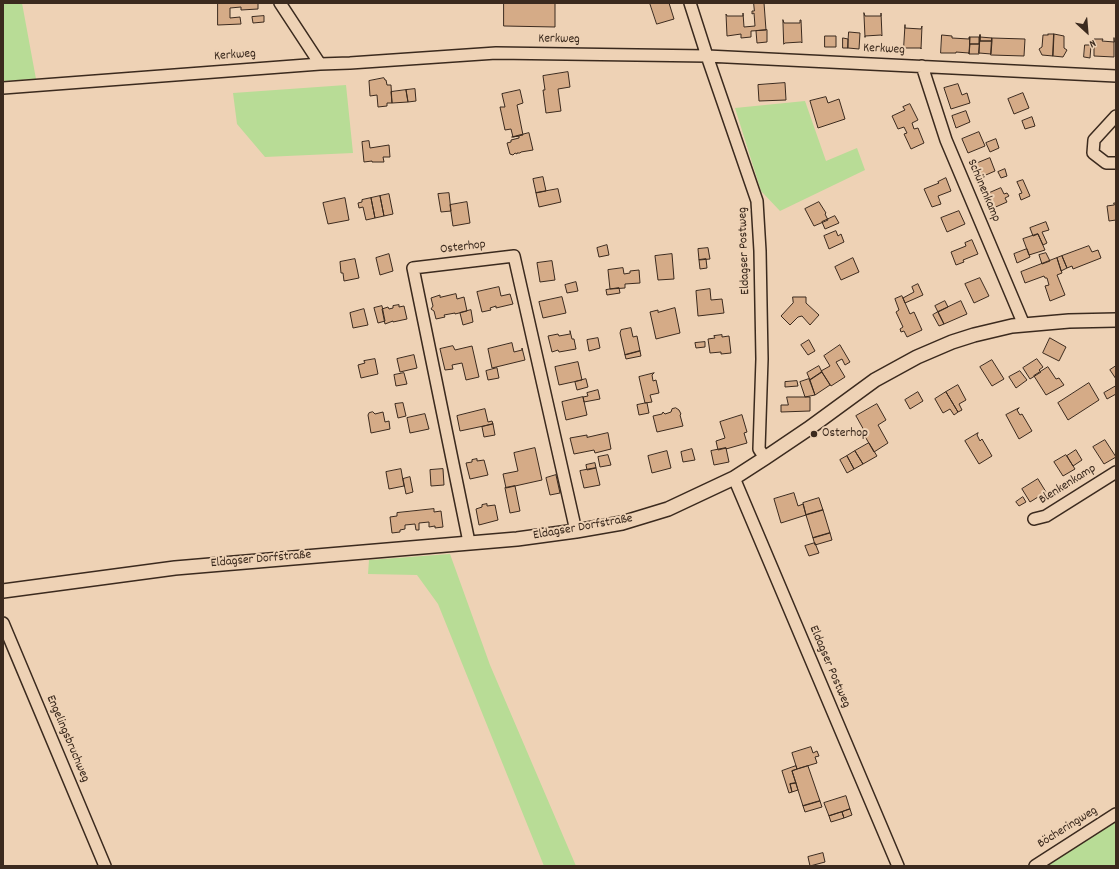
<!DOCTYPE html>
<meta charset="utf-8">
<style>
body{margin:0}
#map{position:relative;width:1119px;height:869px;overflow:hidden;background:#eed2b5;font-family:Dekko,sans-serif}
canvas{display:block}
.frame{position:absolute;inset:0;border:4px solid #3b2a1e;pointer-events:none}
.north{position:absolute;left:1067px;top:12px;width:40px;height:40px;-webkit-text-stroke:3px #eed2b5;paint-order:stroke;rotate:154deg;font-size:11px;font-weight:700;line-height:16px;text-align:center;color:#3b2a1e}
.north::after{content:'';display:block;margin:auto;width:14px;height:18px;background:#3b2a1e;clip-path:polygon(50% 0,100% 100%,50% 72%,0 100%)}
</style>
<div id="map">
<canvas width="1119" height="869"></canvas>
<div class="frame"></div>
<div class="north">N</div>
</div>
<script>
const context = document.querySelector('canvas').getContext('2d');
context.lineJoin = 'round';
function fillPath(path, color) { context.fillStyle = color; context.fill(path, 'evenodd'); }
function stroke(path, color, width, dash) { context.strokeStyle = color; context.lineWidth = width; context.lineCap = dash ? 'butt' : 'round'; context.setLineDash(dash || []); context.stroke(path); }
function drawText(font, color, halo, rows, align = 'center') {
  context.font = font + ' Dekko,sans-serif'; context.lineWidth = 4; context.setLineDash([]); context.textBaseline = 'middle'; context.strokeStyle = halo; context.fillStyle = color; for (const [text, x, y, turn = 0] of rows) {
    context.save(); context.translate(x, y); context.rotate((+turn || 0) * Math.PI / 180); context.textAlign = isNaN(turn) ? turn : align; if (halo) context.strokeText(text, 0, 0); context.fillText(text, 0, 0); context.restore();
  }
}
const green = new Path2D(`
 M3,3H22L36,79L3,81Z
 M346,85L353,153L265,157L237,124L233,93Z
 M805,101L826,161L857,148L865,170L780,211L761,191L735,108Z
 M450,554L490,665L576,866H544L438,604L417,575L368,574L369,560Z
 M1116,820V866H1041Z`);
const building = new Path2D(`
 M218,3H258V9L241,10V7L230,8V18L240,17L241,24L218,25Z
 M504,3H555V27L504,26Z
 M650,3H669L674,19L657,24Z
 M754,3H764L766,30L751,31V37L741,38V34L727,36L726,14L727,16H743V13L744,27L755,26L754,13L752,14V11H754Z
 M864,13L865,16H881V13L882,36L881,35L865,36V37Z
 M264,16V22L253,23L252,17Z
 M783,20L784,23H800V20H801L802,43L801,42L785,43L784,44Z
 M905,25V28L921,29L922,26L921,49V48H904Z
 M767,30V42L757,43L756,31Z
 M849,32L860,33L859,49L848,48Z
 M1048,34H1054L1053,56L1042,55L1039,49L1042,47L1043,35H1048Z
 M1054,34L1064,36V48L1067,50L1063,57L1053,56Z
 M942,35L952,36V38L969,39V37H970L969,54V53L956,52V53H941Z
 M980,35L979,54H969L970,44H979Z
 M980,35V41H992L991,54L979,53Z
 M825,36H836V47H825Z
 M970,37H979V44H970Z
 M980,37L992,38V41H980Z
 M843,38L848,39V48H843Z
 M992,38L1025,39L1024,56L991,55Z
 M1114,38V57L1094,56V39H1103L1102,41L1114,42Z
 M1085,45H1091L1090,58L1084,57Z
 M568,72L570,87L558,89L561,111L546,113L543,90H545L543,76Z
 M384,78L385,80H386L387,85H391L392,103H387V106L378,107L377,95L370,96L369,81Z
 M785,83L786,100L759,101L758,85Z
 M958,84L962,95L967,93L970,103L951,109L944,88Z
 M415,89L416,101L408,102L406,90Z
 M406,90L408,102L392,103L391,92Z
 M520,90L523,103L517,105L523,135L513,137L511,129L505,130L500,107H505L502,94Z
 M1023,93L1029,108L1014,114L1008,99Z
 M826,97L828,103L839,99L845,119L818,128L810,101Z
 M910,104L918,120L912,123L914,129L918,128L924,143L911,149L904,134L907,133L904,127L898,129L892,116L905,110L903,107Z
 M966,111L970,122L956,128L952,116Z
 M1032,117L1035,126L1025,129L1022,121Z
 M979,132L985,146L968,153L962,139Z
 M529,133L533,150L521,152L520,153H517V154L515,153L513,155L510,154L507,143L511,142V140L519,138V136L512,137Z
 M996,139L999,148L990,152L986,143Z
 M369,141L370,148L389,145L390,157H383L384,162H372V161L364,162L362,142Z
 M990,158L995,171L979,178L973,165Z
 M1005,169L1007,176L1001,178L998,172Z
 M543,177L546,191L536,193L533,179Z
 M946,178L951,191L938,196L941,204L932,207L924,189L939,183L938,182Z
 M1023,180L1030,196L1021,200L1019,194L1022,193L1017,182Z
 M1001,188L1004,194L1007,193L1009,196L1005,198L1007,202L991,209L985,195Z
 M558,189L561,202L539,207L536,193Z
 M449,193L451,211L441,212L438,194Z
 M389,194L393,214L384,216L380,196Z
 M380,196L384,216L375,218L371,198Z
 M345,198L349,220L328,224L323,203Z
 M371,198L375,218L366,220L363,207L359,208L358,203L362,202V200Z
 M467,202L470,223L453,226L450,205Z
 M819,202L826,213L825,214L828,220L814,226L805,209Z
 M1114,203H1116V220L1109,221L1107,206L1114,205Z
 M959,211L965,224L947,232L941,218Z
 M835,216L839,223L825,229L822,222Z
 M1046,222L1049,230L1042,232L1047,243L1043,245L1038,234L1033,236L1030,228Z
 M836,231L838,236L841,234L844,242L829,249L824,236Z
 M1038,234L1045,250L1029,255L1023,239Z
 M972,240L978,254L963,260L964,262L956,265L951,252L966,246L965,243Z
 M607,245L609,255L599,257L597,248Z
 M1089,246L1092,252L1098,250L1101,258L1073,269L1072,266L1067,268L1062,256Z
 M708,248L710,259L699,260L698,249Z
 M1027,249L1030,257L1017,263L1014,254Z
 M1046,253L1050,261L1042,264L1039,255Z
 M389,254L393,271L380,275L376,258Z
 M672,254L674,279L658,280L655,256Z
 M1062,256L1067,268L1061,271L1057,258Z
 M853,258L859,272L841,280L835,267Z
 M1057,258L1062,273L1057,275L1065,295L1050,301L1045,286L1049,285L1047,278H1045L1044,276L1025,283L1021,272Z
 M355,259L359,278L344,281L343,273H341L340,262Z
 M706,259L707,268L700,269L699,260Z
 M552,261L555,280L540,282L537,263Z
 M623,268L624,274L630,273V271L639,270L640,283L625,284V288L610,289L608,270Z
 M980,278L989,296L974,303L965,284Z
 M576,282L578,291L567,293L565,285Z
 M918,284L923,295L905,303L903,298L914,292L912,287Z
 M499,287L501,296L510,294L513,304L496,308V306L490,308L491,310L482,312L477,292Z
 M619,288L620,293L607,295L606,290Z
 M710,289L711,300L722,299L724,313L698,316L696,291Z
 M456,294L457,299L464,297L467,311L455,314V313L444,315L445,317L436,319L434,311L431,309L433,306L431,298L440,295V297Z
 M902,296L910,314L914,312L922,330L907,337L904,331L901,332L900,329L903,327L896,312L899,310L895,299Z
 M562,297L566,313L543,318L539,302Z
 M793,297H806V303L819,315L810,325L802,316L798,317L790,325L781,316L793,303Z
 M945,301L948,307L938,312L935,306Z
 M961,301L967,314L944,324L938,312Z
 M399,305V307L404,306L407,319L393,322V321L385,324L382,309L388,307L389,309L393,308V306Z
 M382,306L385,321L378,323L374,308Z
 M675,308L680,333L656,339L650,312L658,310V312Z
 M364,309L368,325L353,328L350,313Z
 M471,310L473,322L463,325L460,313Z
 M938,312L944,324L939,326L933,315Z
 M631,328L633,337L637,336L640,351L625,355L620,333L621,330Z
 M570,331L572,339H574L576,349L559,352L558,350L552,352L548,336L558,334L559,336L570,334Z
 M722,335V337L729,336L731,353L721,354V352L710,353L708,339L715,338L714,336Z
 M598,338L600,348L589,351L587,340Z
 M1050,338L1066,347L1059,361L1043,353Z
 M809,340L815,351L808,355L801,345Z
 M705,342V347L696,348L695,343Z
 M512,343L514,352L522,350V348L525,360L492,368L488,349Z
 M840,345L850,362L845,365L842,359L836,362L845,377L831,386L821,371L830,366L824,356Z
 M453,346L455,350L472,346L479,377L466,380L462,363L452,365L453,369L445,370L440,349Z
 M640,351L641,356L626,359L625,355Z
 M414,355L417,368L400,372L397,359Z
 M375,359L378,374L361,378L358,365L365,363L364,361Z
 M1037,359L1043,367L1039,370L1041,372L1030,379L1023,368Z
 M992,360L1004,379L992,386L980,367Z
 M578,362L582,380L559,385L555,367Z
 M819,366L822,372L810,380L807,373Z
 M1116,366V379L1110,370Z
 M1048,367L1056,379L1059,378L1064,385L1046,395L1034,376Z
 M497,368L499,378L488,380L486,371Z
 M1020,371L1027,380L1016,388L1009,377Z
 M822,372L830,385L815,395L810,380Z
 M404,373L407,384L396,386L394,375Z
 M654,373L652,375L653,381L656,380L659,393L650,395L652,402L645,403L639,377Z
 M586,379L588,387L577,390L575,382Z
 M809,379L815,395L805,397L800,382Z
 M797,381L798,386L785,387V382Z
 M1089,383L1099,400L1068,420L1058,403Z
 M958,385L966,400L959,404L962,410L958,412L946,392Z
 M1116,386V394L1107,399L1104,393Z
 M598,390L600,399L584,402L583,397L588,396L587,393Z
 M918,392L923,401L910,409L905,400Z
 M946,392L958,412L954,415L950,409L943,413L935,399Z
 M583,397L587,415L566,420L562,402Z
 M787,397H810V411L781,412V405H788Z
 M403,403L406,416L398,418L395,404Z
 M647,403L649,413L639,415L637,405Z
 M877,404L886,420L878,425L888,443L874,452L863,433L865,432L856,416Z
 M676,408L679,410L681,414L680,415L683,426L657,432L653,416L662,414L663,412L665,414L671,412L672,409Z
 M1019,408L1017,410L1020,415L1022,414L1032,431L1019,439L1006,415Z
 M485,409L488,422L492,421L493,424L460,431L457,416Z
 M373,412L375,414L383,412L385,422L389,421L390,429L371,433L368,415L369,413Z
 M425,414L429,429L410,433L407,418Z
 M742,415L747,432L744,433L747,443L726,449V448L718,450L716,441L725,438L720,422Z
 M493,424L495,435L484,437L482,427Z
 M608,433L611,449L595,453L594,450L574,454L570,438L587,435V437Z
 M978,433L977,435L980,441L982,439L992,456L979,464L965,441Z
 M1105,440L1116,457L1104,464L1093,447Z
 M869,443L877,456L863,464L855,451Z
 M535,448L542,480L506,488L503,474L518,471L514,453Z
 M726,448L729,462L714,465L711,451Z
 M692,449L695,460L683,462L681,452Z
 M1076,450L1082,460L1073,466L1067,456Z
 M667,451L671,468L652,473L648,456Z
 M855,451L863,464L854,469L847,456Z
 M608,455L611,465L600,467L598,457Z
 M1066,455L1075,469L1063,476L1054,462Z
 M847,456L854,469L847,473L840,460Z
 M477,459V461L484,460L488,475L470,479L466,463L472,462V460Z
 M595,463L596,468L587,470L586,465Z
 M596,468L600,485L584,488L580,471Z
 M401,469L404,486L389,489L386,472Z
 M443,469L444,485L431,486L430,470Z
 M556,475L560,493L550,495L546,478Z
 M410,477L413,492L406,494L403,479Z
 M1038,479L1046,492L1030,502L1022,489Z
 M515,486L520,511L510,513L505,488Z
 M794,493L798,506L803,504L806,515L781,523L774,499Z
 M1023,497L1026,502L1019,506L1016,502Z
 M819,498L823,510L806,515L803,503Z
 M487,504V506L495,505L498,520L479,525L476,509L482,507V505Z
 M434,509V512L441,511L443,527L435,528V526L429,527V522L419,523V530H416L415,524L405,525V529L400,530V532L392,533L390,517L397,516V513Z
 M823,510L830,533L813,538L806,515Z
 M830,533L832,540L815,545L813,538Z
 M815,543L819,553L809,556L805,546Z
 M811,747L813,753L817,751L819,756L815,757L817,763L797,769L792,753Z
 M796,766L797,769L792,771L796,783L790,784L792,792L789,793L782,771Z
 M808,766L820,801L803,806L792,771Z
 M796,783L798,790L792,792L790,784Z
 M846,796L850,809L829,816L824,803Z
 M820,801L822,807L805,812L803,806Z
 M850,809L852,815L844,818L842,812Z
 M842,812L844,818L831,822L829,816Z
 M823,853L825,862L810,866L808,857Z`);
const minor = new Path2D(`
 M280,3L320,64
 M690,3L707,56L757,201L760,251L762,359L759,449L765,458
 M922,66L946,140L1024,325
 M3,88L320,64L350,63L496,53L707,56L1116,76
 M1116,116L1094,140L1093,153L1106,163H1116
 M734,478L898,866
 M1034,519L1046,516L1116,472
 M469,542L413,268L514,256L576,531
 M3,623L105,866
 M1035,866L1116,814`);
const tertiary = new Path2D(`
 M3,591L175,568L517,539L576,531L622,523L668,509L734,478L765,458L808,429L875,380L917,357L952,342L974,335L1012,326L1069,321L1116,320`);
const markers = [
 [814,434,4,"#3b2a1e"]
];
const streetNames = [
 ["Kerkweg",559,40,1],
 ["Kerkweg",884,50,3],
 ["Kerkweg",235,56,-4],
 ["Schünenkamp",983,191,67],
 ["Osterhop",463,248,-7],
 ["Eldagser Postweg",745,251,-92],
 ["Blenkenkamp",1068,485,-32],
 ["Eldagser Dorfstraße",583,528,-10],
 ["Eldagser Dorfstraße",261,560,-5],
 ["Eldagser Postweg",829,667,67],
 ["Engelingsbruchweg",67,739,67],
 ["Böcheringweg",1068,828,-32]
];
const poiNames = [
 ["Osterhop",822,434]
];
fillPath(green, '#b8dc96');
fillPath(building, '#d5ab87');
stroke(building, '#3b2a1e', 1);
stroke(minor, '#3b2a1e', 14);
stroke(tertiary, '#3b2a1e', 16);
stroke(minor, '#eed2b5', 11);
stroke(tertiary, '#eed2b5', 13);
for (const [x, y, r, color] of markers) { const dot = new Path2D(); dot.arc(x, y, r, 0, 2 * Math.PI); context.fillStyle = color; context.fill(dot); stroke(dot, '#eed2b5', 1.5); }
drawText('13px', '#3b2a1e', '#eed2b5', streetNames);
drawText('13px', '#3b2a1e', '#eed2b5', poiNames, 'left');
</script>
